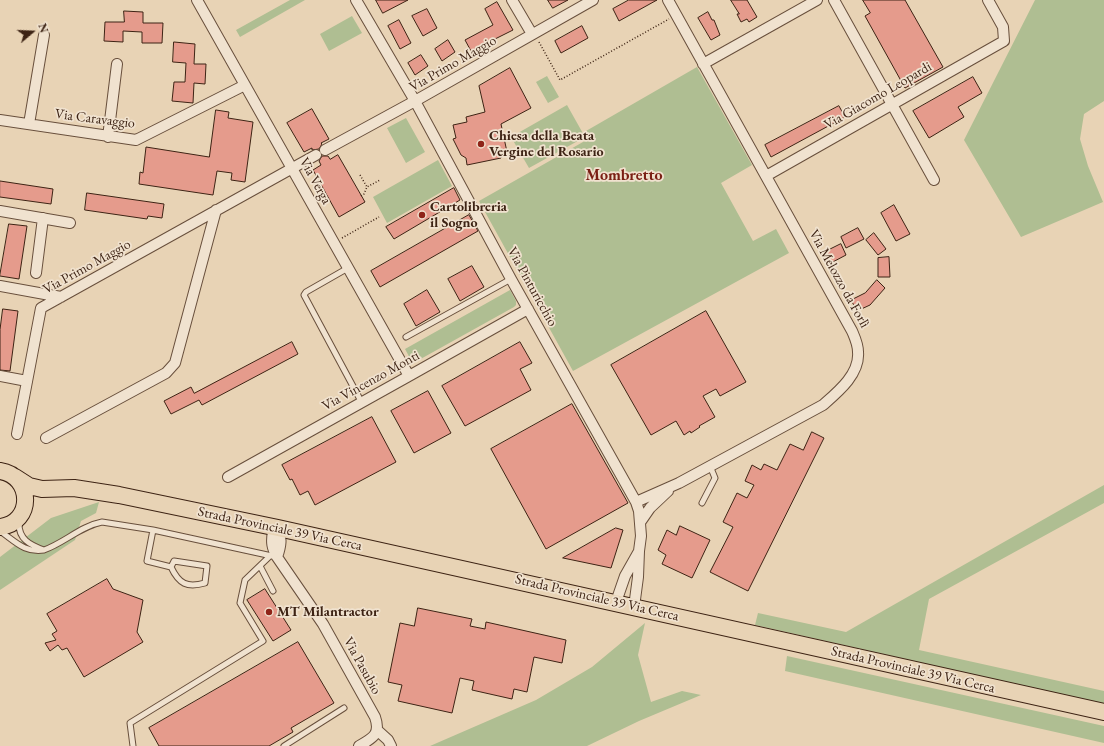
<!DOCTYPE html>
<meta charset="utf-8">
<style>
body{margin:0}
#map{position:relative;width:1104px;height:746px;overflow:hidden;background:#e8d3b5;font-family:"EB Garamond",serif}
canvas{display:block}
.north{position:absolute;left:12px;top:12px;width:40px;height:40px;-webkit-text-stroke:3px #f0e2cf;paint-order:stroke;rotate:71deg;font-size:11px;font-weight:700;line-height:16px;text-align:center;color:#3d2314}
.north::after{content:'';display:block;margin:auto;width:14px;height:18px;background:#3d2314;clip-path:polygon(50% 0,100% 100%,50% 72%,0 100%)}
</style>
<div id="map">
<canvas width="1104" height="746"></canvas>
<div class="north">N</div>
</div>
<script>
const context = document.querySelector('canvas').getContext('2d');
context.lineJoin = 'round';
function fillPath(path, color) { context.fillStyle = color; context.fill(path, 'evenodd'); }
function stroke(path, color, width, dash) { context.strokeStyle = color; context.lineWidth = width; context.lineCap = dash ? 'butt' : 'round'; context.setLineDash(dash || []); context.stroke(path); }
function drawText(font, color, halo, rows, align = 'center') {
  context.font = font + ' "EB Garamond",serif'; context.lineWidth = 3.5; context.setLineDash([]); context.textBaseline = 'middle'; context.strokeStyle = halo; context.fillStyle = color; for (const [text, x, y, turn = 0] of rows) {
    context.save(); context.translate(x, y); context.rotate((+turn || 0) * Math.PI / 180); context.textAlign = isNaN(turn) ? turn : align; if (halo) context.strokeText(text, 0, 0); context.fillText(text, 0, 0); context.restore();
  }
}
const green = new Path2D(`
 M290,0H305L240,37L236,30Z
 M1035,0H1104V101L1084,114L1080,139L1088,166L1103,202L1021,237L964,140Z
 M352,16L362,33L329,51L320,34Z
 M697,67L752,165L721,183L753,241L776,229L789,253L573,371L479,201L590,138L586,131Z
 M547,76L559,97L548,103L536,82Z
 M567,105L585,137L529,168L511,137Z
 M406,118L425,152L406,163L387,128Z
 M438,160L452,186L387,223L373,197Z
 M510,290L516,301V305L514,307L417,361L415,362L411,360L405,349Z
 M1104,485V503L929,599L919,650L1104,691V704L755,625L758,613L846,632Z
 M99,502L96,513L81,521L75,540L0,590V557L51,518Z
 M645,623L638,655L651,702L682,691L701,695L639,721L587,746H430L536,700L592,667Z
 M787,656L1104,726V743L785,671Z`);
const building = new Path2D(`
 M376,0H408L383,13Z
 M548,0H568L553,8Z
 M629,0H657L619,21L613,9Z
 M731,0H747L757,17L749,22L747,19L741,22L737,14H739Z
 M863,0H905L943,67L905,88L865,16L870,13Z
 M497,2L513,30L471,51L465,40L493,25L485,9Z
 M427,9L437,28L423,36L412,16Z
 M124,11L143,12V23H163L162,43H142V32L123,31V42L104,41L105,22H124Z
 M708,12L712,20H714L720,35L711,40L698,18Z
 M399,20L411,43L400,49L388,26Z
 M582,26L588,38L561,53L555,41Z
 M448,40L455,52L442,61L435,49Z
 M174,42L195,44L194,64H206L205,84L194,83L193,103L172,101L174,82H185L186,63L173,62Z
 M421,55L428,66L415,75L408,63Z
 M510,68L531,108L501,124L507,152L500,153L501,158L467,165L466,158L461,155L453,139L456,138L453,125L467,122L466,117L485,112L479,86Z
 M973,77L982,93L958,107L964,117L929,138L913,111Z
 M839,106L845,117L771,157L765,145Z
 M312,109L329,139L321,143L322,144L319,149L312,150V148L304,152L287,123Z
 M216,110L229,112L228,118L253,122L245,182L231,180L232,173L217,171L213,195L139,184L140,172L143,173L146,147L209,157Z
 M338,155L365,202L339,217L313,170L321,165L319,161L322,156H328L330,159Z
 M0,181L53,189L51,204L0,197Z
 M454,188L460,200L394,239L386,227Z
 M87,193L164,204L162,218L148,216L147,219L85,210Z
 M894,205L910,234L896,241L881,213Z
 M469,215L478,231L380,287L371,271Z
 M9,224L27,226L19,279L0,276Z
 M858,228L864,239L846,248L841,237Z
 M874,233L886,249L878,255L866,240Z
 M841,244L846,255L829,264L823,253Z
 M889,257L890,277H878V258Z
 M472,266L484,287L460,301L448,279Z
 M877,280L885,288L870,305L857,311L851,300L865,293Z
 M427,290L440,312L416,326L404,304Z
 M3,309L18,311L10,371L0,370V330Z
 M706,311L746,382L720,396L716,389L703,396L715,417L699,426L700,427L691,433L690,431L684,435L676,421L651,435L611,365Z
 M292,342L298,354L202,405L199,400L171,414L164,401L191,387L194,393Z
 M520,342L532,363L520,369L531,390L465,426L442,386Z
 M428,391L451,433L414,453L391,411Z
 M572,404L628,503L546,549L491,449Z
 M372,417L396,462L315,505L308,491L300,495L292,479L290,480L282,465Z
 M812,432L824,438L748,591L710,572L733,527L723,522L737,493L747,498L754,485L745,481L752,465L761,470L764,464L777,470L790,444L803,450Z
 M680,526L710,540L692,578L662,564L666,555L658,550L667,530L676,535Z
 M616,528L623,530L611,568L563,558Z
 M107,579L113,589L143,600L137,632L143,642L84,677L67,648L62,650L58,645L50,651L45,643L56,640L52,634L57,631L47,614Z
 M265,589L291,630L273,641L247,600Z
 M418,608L472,619L470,626L485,629L486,622L566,640L562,663L534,657L527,692L514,689L512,699L472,690L474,681L460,678L452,713L398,701L402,685L388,682L400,623L414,626Z
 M298,642L334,703L291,728L293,732L269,746H159L149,728Z`);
const path = new Path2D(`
 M539,42L560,80L669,19
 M360,175L367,187
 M361,196L364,194L367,187L380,180
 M342,238L379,217`);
const lane = new Path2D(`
 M348,268L306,292L304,295L362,403
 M406,337L511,279
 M702,503L715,478L710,466
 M153,530L147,561L171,567L174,561L207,566L205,583C187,588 179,584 171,567
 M0,531C15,541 24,553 44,550C30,545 18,539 19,522
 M44,550C64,543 81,526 102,522L153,530L272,556
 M260,566L273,591
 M133,746L130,723L263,641L240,603L245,580L270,556
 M284,746L344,708`);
const street = new Path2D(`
 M197,0L409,376
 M356,0L415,101L511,279L636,502L639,511L641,536L639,551L638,577L634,607
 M512,0L532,34
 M834,0L934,180
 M703,64L817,0
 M0,120L136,140L245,85
 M29,124L44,35
 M108,137L117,64
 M325,150L415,101L593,0
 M766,176L1004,41L1003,27L988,0
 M0,211L70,223
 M36,273L43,218
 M0,286L61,297
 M0,376L27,381
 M17,434L41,308L316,155
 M46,438L166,373L175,363L216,210
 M228,477L409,376L528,309
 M636,502L679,483L823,405C838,392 860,374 858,352C858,344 855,338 852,331L668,0
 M641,521L650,508L668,491
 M277,557C281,546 282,538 278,528L273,532C271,542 272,548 277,557L323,624L375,717C381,734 373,738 359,746
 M616,602L625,576L638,553
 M377,730L388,740L391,746`);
const primary = new Path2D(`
 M0,471C33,476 34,523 0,527
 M15,477L29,486L42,489L74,488L119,495L278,528L1104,712`);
const markers = [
 [481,144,4,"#8f2418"],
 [422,215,4,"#8f2418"],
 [269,612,4,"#8f2418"]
];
const streetNames = [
 ["Via Primo Maggio",453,64,-30],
 ["Via Giacomo Leopardi",878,96,-30],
 ["Via Caravaggio",95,119,7],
 ["Via Verga",315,181,61],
 ["Via Primo Maggio",87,267,-29],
 ["Via Melozzo da Forlì",839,279,61],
 ["Via Pinturicchio",532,287,61],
 ["Via Vincenzo Monti",371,381,-29],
 ["Strada Provinciale 39 Via Cerca",280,529,12],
 ["Strada Provinciale 39 Via Cerca",597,598,13],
 ["Via Pasubio",362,666,61],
 ["Strada Provinciale 39 Via Cerca",913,670,13]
];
const poiNames = [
 ["Chiesa della Beata",489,136],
 ["Vergine del Rosario",489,152],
 ["Cartolibreria",430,207],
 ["il Sogno",430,223],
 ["MT Milantractor",277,612]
];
const quarterNames = [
 ["Mombretto",624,176]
];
fillPath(green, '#afbe92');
fillPath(building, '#e59b8c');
stroke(building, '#3d2314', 1);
stroke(lane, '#684f3c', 7);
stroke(street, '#684f3c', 12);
stroke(primary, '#3d2314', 18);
stroke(path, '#3d2314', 1.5, [1, 2]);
stroke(lane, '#f0e2cf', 5);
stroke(street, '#f0e2cf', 10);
stroke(primary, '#e8d3b5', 16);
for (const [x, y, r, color] of markers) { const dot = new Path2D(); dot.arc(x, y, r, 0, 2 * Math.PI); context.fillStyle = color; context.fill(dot); stroke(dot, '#f0e2cf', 1.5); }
drawText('14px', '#3d2314', '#f0e2cf', streetNames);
drawText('bold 14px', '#3d2314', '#f0e2cf', poiNames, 'left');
drawText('bold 16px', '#7a1f14', '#f0e2cf', quarterNames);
</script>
